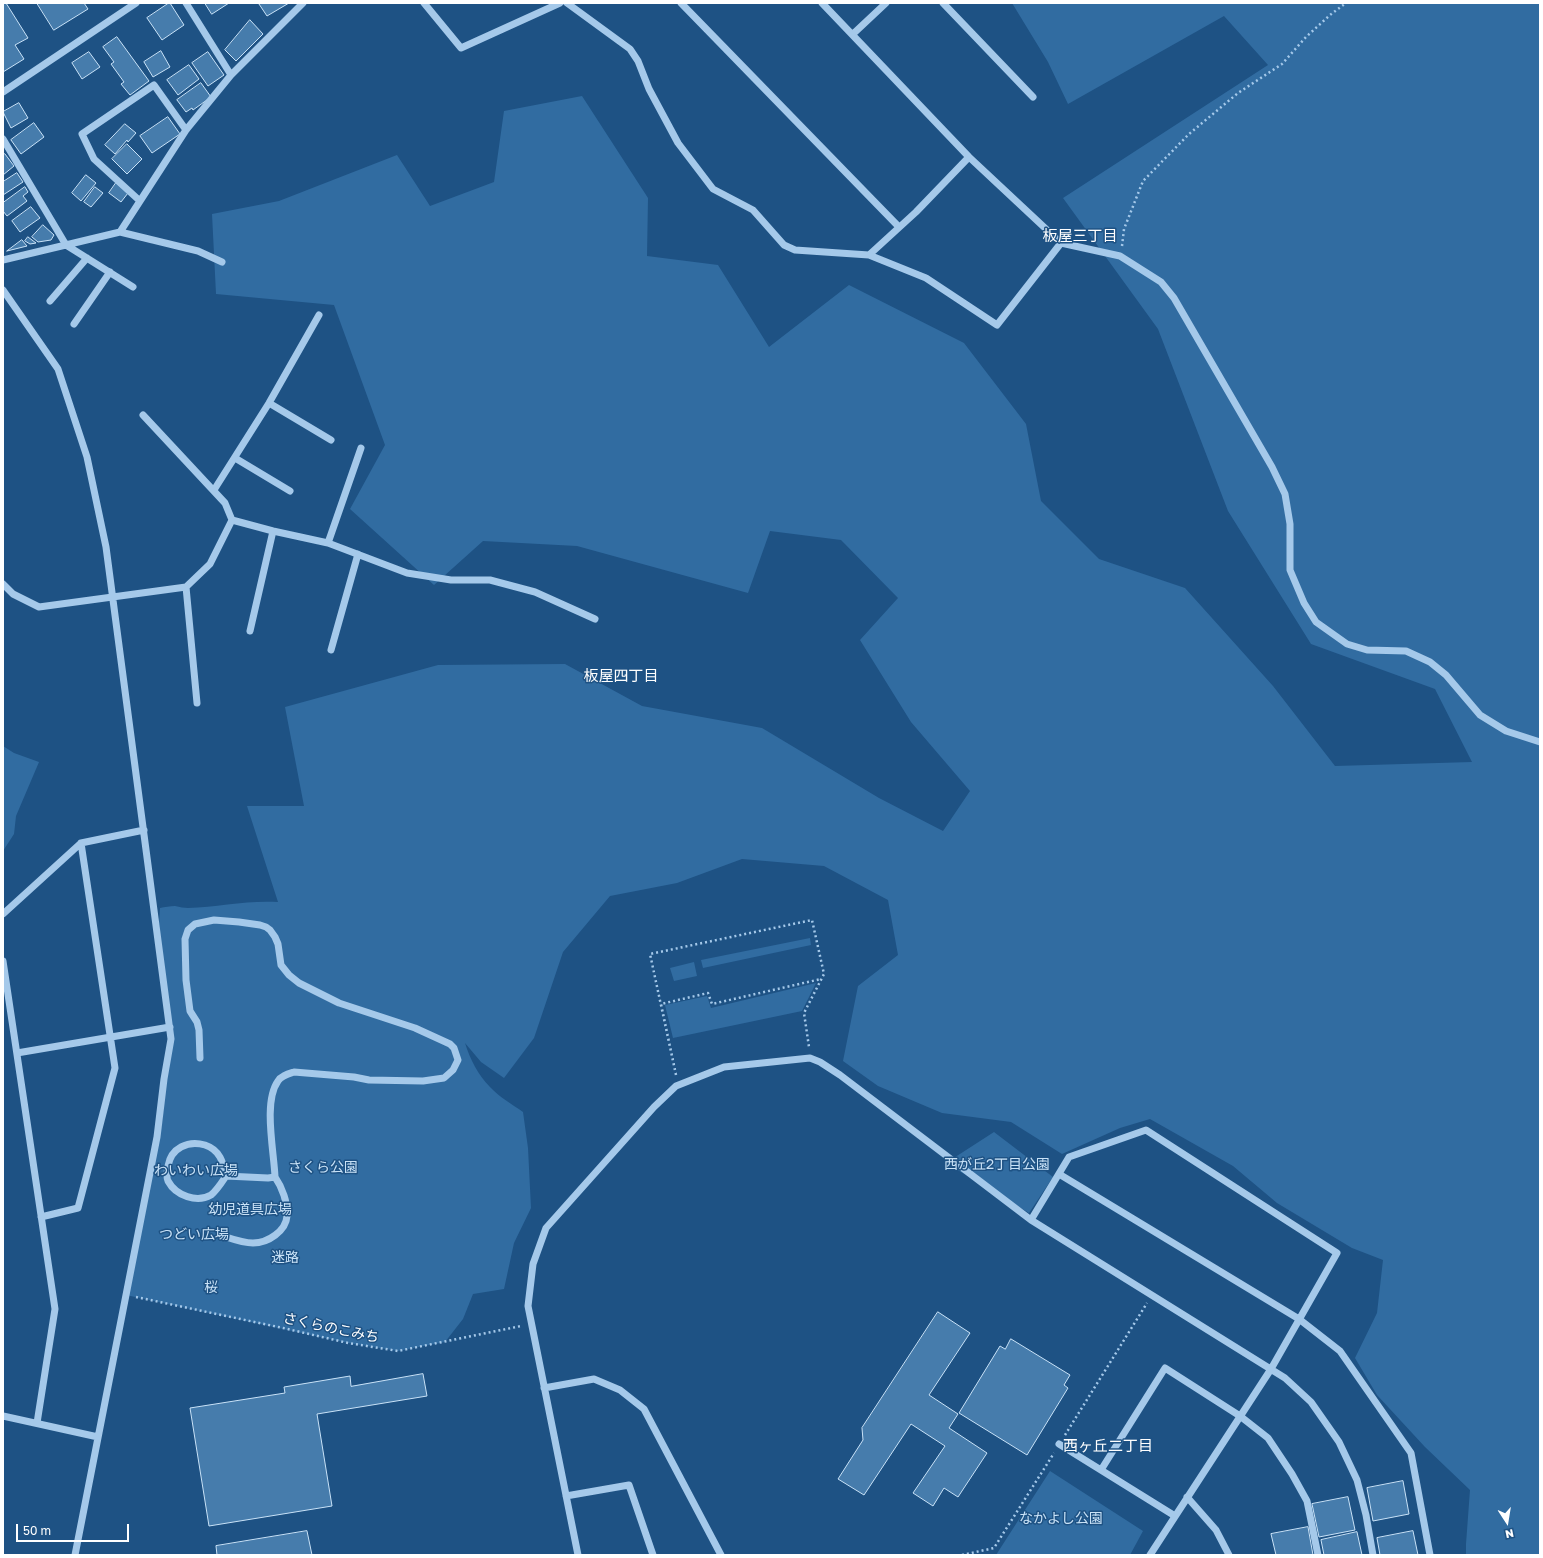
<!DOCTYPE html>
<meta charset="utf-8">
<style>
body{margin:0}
#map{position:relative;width:1543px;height:1558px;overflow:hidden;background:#1e5284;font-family:"Golos Text",sans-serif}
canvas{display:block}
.frame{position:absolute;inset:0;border:4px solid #fff;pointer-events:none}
.north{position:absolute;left:1487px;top:1502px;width:40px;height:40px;-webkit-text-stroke:3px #1e5284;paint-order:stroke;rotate:168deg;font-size:11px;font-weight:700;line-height:16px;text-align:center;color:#fff}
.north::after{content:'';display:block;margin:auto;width:14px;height:18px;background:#fff;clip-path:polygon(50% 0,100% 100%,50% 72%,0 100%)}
.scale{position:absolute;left:16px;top:1524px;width:113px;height:18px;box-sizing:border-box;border:2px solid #fff;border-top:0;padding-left:5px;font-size:12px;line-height:14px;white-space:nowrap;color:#fff;-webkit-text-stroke:3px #1e5284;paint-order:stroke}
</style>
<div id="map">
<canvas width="1543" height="1558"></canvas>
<div class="frame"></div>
<div class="north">N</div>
<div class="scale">50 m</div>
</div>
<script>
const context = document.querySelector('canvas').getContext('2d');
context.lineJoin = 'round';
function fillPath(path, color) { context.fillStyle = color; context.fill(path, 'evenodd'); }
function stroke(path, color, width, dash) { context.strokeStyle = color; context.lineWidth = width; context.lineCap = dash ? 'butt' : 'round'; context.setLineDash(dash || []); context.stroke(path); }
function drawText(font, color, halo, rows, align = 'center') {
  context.font = font + ' "Golos Text","Noto Sans JP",sans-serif'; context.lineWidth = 3; context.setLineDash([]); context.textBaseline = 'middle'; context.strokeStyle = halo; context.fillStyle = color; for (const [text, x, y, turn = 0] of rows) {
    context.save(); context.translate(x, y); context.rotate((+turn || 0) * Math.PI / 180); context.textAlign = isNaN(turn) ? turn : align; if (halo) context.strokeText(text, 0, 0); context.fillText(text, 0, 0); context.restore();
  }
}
const green = new Path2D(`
 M1012,3H1540V1555H1466V1544L1470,1490L1425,1447L1377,1395L1355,1358L1377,1313L1383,1260L1352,1248L1277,1203L1233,1166L1150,1119L1120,1128L1062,1154L1011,1122L942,1113L878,1086L843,1061L858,986L898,955L888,900L824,866L742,859L677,883L610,896L563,952L534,1038L504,1078L481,1062L465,1043C470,1059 478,1075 490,1087C499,1097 512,1104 523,1112L528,1148L531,1208L514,1243L504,1289L473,1294L463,1319L445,1342L398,1351L348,1343L126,1295L162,1123L167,1074L170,1056L159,923L160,908C165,907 170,906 175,906C180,907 184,908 188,908C218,907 248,900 278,902L247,806H304L285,707L438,665L565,664L642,706L762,728L879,798L943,831L970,791L911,722L860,640L898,598L841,540L770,531L748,593L577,546L483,541L434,585L350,509L385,445L334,305L216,294L212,214L279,201L397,155L430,206L494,182L504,111L582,96L648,198L647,256L718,265L769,347L849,285L964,343L1026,424L1041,501L1099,559L1185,588L1273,686L1335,766L1472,762L1435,689L1311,644L1228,511L1158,329L1063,198L1268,65L1224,16L1068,104L1048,62Z
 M3,746L14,753L39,762L16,816L14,834L3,851Z
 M810,938L811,945L703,968L701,960Z
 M694,962L697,976L674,981L670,968Z
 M816,983L802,1011L673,1038L665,1005L707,996L711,1008Z
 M994,1132L1053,1177L1029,1213L946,1163Z
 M1050,1471L1143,1531L1130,1555H996Z`);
const building = new Path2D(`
 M3,3H6L28,38L15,45L24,59L3,72Z
 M37,3H84L88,9L54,30Z
 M169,3H170L184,25L162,40L147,18Z
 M205,3H229L212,14Z
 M260,3H289L267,16L259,4Z
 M250,20L263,34L236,61L225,50Z
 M117,37L149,81L130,95L121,84L124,82L111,64L114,62L103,47Z
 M161,51L170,67L153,77L144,62Z
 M89,52L100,67L82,79L72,63Z
 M208,52L224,75L208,86L192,63Z
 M189,65L199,79L178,95L167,80Z
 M201,83L211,97L193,110L192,108L186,112L177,100Z
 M19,103L28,118L11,128L3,112Z
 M168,117L180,134L152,153L140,136Z
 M34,123L44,137L21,154L11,140Z
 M125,124L136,133L128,142L127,140L115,154L105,145Z
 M127,144L142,159L127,174L112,159Z
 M5,154L14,166L3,175V155Z
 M17,173L23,182L3,195V182Z
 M86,175L96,183L81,201L72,193Z
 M116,183L128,193L121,202L109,193Z
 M25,187L28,192L23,196L27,201L7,216L3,211V203Z
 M95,187L103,193L91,207L84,202Z
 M31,207L40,218L20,232L12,221Z
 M43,225L54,235L51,240L38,242L32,237Z
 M28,237L36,243L30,244L25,241Z
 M22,240L27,246L7,251Z
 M938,1312L970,1333L929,1395L958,1414L949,1428L987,1453L958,1497L944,1488L933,1506L913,1493L945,1446L911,1424L864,1495L838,1479L863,1440L862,1428Z
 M1011,1339L1070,1375L1064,1385L1068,1388L1027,1455L959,1413L1000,1346L1005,1349Z
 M423,1374L427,1396L317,1414L332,1506L209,1526L190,1408L285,1393L284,1387L350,1376L351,1386Z
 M1403,1481L1409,1514L1373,1521L1367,1488Z
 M1348,1497L1355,1530L1319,1537L1312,1504Z
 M1308,1527L1313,1555H1276L1271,1534Z
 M307,1531L312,1555H217L216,1546Z
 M1413,1531L1418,1555H1380L1377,1538Z
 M1357,1532L1362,1555H1324L1321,1540Z`);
const path = new Path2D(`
 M1122,246L1124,229L1143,181L1189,134L1238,93L1282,64L1306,37L1330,15L1346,3
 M676,1075L650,954L812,920L824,974L804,1013L809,1047
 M676,1075L661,1004L708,993L712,1004L821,979
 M136,1297L283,1328L348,1343L398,1351L521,1326
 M1065,1435L1147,1303
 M962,1555L994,1548L1054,1453`);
const minor = new Path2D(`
 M186,3L231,75
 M424,3L461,48L560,3
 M567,3L630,49L638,61L649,89L678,143L713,189L753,210L784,245L795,250L869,255L926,278L997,325L1061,243
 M681,3L899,227
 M822,3L969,157L1061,243L1120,256L1161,282L1174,298L1272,467L1285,494L1290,524V570L1304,603L1316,622L1347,644L1367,650L1406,651L1430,662L1446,675L1480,715L1506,731L1540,742
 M943,3L1033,97
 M853,34L886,3
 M3,92L136,3
 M3,139L66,245L133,287
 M140,201L94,159L82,134L154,85L186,130
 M120,232L198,251L222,262
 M869,255L916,212L969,157
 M3,260L120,232L186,130L231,75L303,3
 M3,290L58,369L87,457L106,547L171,1039L164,1079L157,1137L75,1555
 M50,301L87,258
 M74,324L110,272
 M269,403L331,440
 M143,415L225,503L232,520L273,531L328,543L407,573L451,580H490L535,592L595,619
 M235,458L290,491
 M214,490L269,403L319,315
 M328,543L361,448
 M3,584L13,594L39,607L186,587L210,564L232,520
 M186,587L197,703
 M250,631L273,531
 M331,650L358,554
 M3,914L81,843L144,830
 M3,961L55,1309L37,1423
 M17,1053L170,1027
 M200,1058L199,1030L197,1022L190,1011L186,980L185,939L188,930L195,924L214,920L239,922L260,925L266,927L270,930L275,937L278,944L281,965L289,975L299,983L339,1003L415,1028L450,1044L454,1048L458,1060L453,1070L444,1078L423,1081L369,1080L354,1077L294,1072C288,1074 281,1076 278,1081C263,1102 274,1151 275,1177C282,1187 288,1203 287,1216C286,1231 268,1243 253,1243C244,1243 235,1240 226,1237
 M1059,1174L1299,1319L1340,1351L1411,1453L1430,1555
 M226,1176C222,1182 217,1190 211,1195C197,1203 176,1196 168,1181C166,1177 167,1171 168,1166C171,1148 188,1140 205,1145C220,1150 223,1162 226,1176L268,1178L275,1177
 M41,1217L78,1208L115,1068L81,843
 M1031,1220L1069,1157L1146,1130L1337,1253L1271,1369L1150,1555
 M544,1388L594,1379L620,1390L644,1409L721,1555
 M3,1416L98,1437
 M1059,1444L1175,1516
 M1101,1470L1165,1368L1240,1416L1268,1438L1292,1474L1307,1501L1318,1555
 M566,1496L629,1485L653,1555
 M1187,1497L1216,1530L1229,1555
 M578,1555L528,1306L533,1264L546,1228L654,1107L676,1086L724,1067L810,1058L820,1062L840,1075L1031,1220L1285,1378L1311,1402L1339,1442L1357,1480L1366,1515L1373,1555`);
const parkNames = [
 ["西が丘2丁目公園",997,1165],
 ["さくら公園",323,1168],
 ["わいわい広場",196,1171],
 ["幼児道具広場",250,1210],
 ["つどい広場",194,1235],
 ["迷路",285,1258],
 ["桜",211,1288],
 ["なかよし公園",1061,1519]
];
const streetNames = [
 ["さくらのこみち",331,1328,12]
];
const neighbourhoodNames = [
 ["板屋三丁目",1080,236],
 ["板屋四丁目",621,676],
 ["西ヶ丘二丁目",1108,1446]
];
fillPath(green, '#316ca1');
fillPath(building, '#467cac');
stroke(building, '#c9e2f7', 1);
stroke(path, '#a5c9ea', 2.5, [2, 3]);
stroke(minor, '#a5c9ea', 7);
drawText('14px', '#c9e2f7', '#1e5284', parkNames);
drawText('14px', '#fff', '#1e5284', streetNames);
drawText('15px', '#fff', '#1e5284', neighbourhoodNames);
</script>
